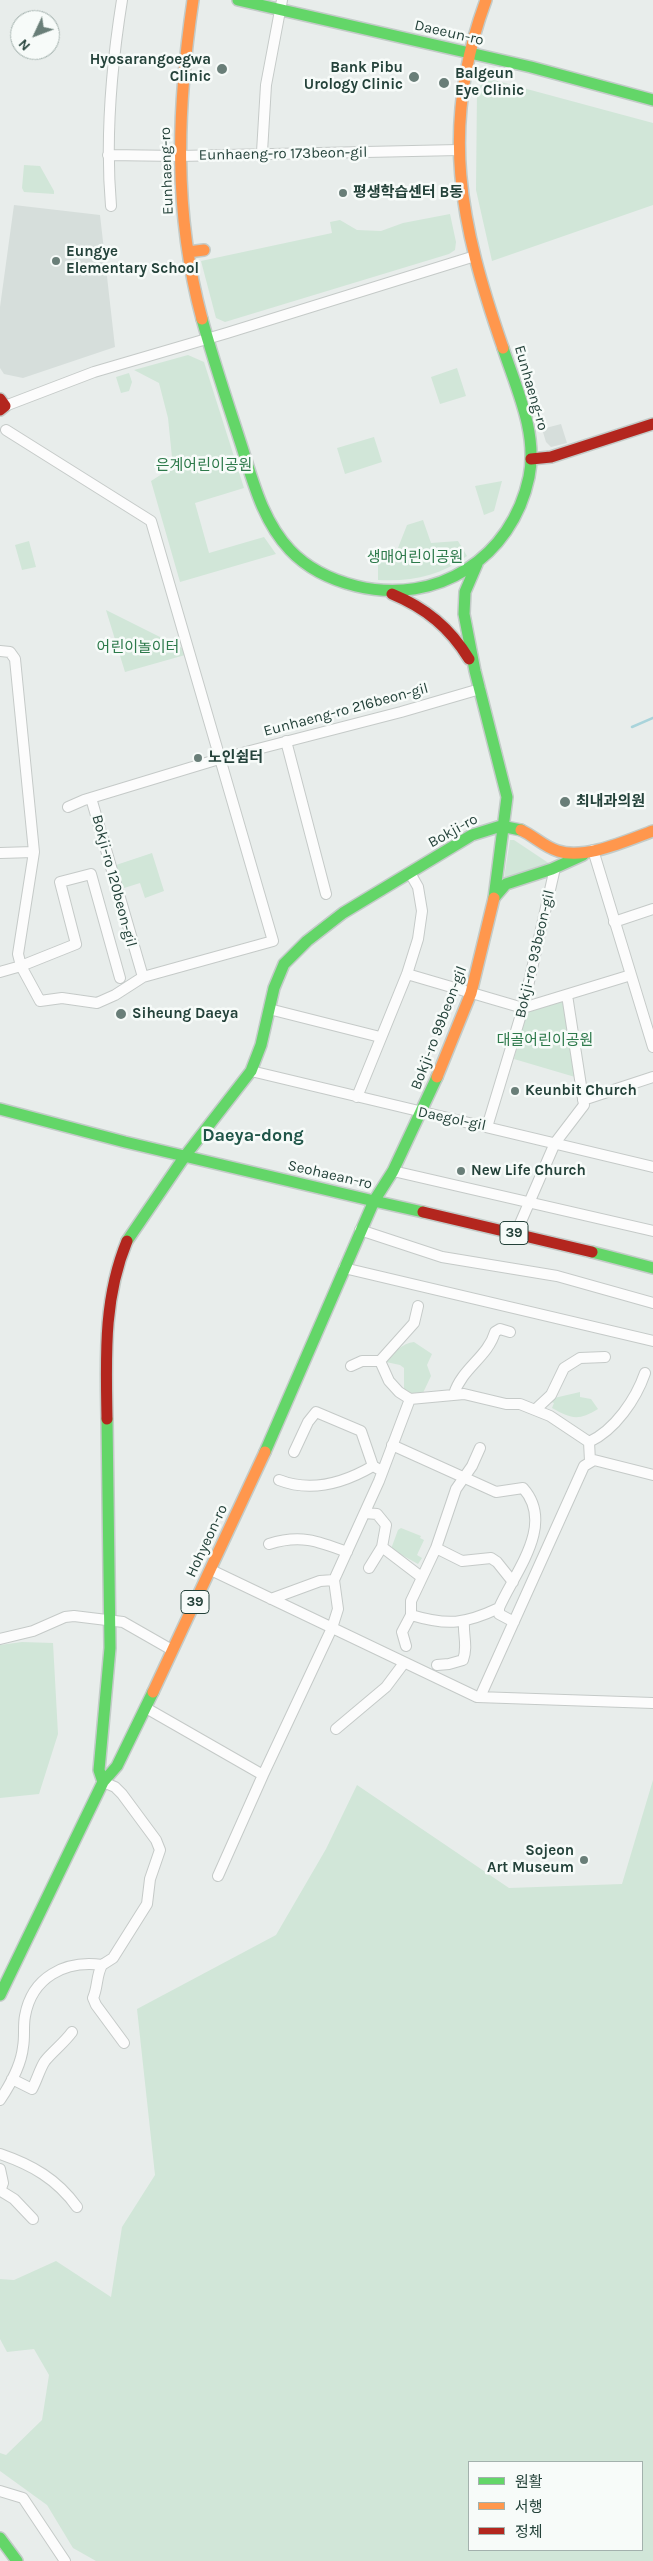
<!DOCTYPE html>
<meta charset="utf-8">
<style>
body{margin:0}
#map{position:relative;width:653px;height:2561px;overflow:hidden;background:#e8edeb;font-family:Karla,"Noto Sans KR",sans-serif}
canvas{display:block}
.legend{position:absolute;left:468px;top:2461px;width:175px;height:90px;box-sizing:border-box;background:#f7fbf9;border:1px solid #a3b1ad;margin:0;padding:6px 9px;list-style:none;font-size:15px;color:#24423a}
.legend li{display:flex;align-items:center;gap:10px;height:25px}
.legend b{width:25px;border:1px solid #a3b1ad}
.north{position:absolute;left:10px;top:10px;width:50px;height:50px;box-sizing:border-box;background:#f7fbf9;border:1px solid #a3b1ad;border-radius:50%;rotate:227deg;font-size:14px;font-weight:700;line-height:20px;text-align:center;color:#24423a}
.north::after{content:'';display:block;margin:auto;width:18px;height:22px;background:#697e78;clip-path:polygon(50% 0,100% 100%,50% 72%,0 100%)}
</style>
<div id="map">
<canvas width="653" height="2561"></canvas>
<ul class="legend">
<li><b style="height:6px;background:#63d668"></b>원활</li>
<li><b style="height:6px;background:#ff974d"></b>서행</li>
<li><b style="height:6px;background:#b3261e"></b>정체</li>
</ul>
<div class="north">N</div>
</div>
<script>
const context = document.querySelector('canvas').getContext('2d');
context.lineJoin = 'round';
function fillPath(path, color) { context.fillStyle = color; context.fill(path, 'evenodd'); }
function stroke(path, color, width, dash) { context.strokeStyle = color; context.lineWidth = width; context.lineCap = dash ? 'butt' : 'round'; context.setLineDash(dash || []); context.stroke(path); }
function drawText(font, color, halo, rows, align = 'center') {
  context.font = font + ' Karla,"Noto Sans KR",sans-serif'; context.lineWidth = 5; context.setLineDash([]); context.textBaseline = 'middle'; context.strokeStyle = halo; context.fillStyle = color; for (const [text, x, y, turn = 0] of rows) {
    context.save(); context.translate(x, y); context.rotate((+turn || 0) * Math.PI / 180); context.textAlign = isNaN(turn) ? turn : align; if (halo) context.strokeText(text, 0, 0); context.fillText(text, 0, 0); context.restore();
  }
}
const built = new Path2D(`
 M14,205L100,215L115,347L23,378L4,374L0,368V307Z
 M561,424L567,443L551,447L546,442L542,429Z`);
const green = new Path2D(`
 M486,78L653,123V205L492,261L476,190L477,90Z
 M24,165L40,166L54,191V194L24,192L22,188Z
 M450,214L456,242L455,250L449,254L225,322L216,318L201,261L332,233L330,222L340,220L357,230L381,231L403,223Z
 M188,355L204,362L244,488L195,503L209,553L264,537L276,554L180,582L151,481L173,467L168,418L159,383L134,370Z
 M457,368L466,396L440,404L431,377Z
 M129,373L132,382L129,391L121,393L116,377Z
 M374,437L382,462L345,474L337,448Z
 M502,481L494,511L484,515L475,486Z
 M423,520L431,543L458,541L467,556C440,576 411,582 378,580V559L396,553L407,525Z
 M29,541L36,567L22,570L15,545Z
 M106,610L182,648L185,655L125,672Z
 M510,840H514L550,864L504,878Z
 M152,853L164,891L145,898L140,883L121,889L113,866Z
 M565,999L567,1001L575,1077L514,1059L526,1011Z
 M414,1342L432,1354L427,1365L431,1376L422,1395L404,1392V1368L400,1365L386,1362C392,1353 403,1343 414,1342Z
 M580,1392V1397L591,1399L598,1409C578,1421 572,1419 552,1408L554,1403L549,1401L550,1399Z
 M401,1528L421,1536L420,1538L424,1540L417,1555L422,1558L418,1564L391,1549L398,1530Z
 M22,1642L53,1643L58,1734L39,1794L0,1798V1645Z
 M653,1780V2561H96L73,2548L47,2505L0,2471V2453L6,2455L42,2420L49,2375L34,2349L7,2352L0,2339V2279L14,2280L56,2261L111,2297L122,2227L155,2175L137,2009L276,1935L326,1849L357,1785L509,1888L622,1884ZM469,2462H642V2550H469Z`);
const stream = new Path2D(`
 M632,727L653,718`);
const street = new Path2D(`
 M262,152L266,85L282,0
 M108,155L179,156L459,150
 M111,206C105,136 111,69 122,0
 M0,405L5,406L94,372L227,333L475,256
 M0,651L10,652L15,659L34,852L18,954L21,966L40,1001L62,998L97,1003L115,995L143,977L273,941L151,521L6,430
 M286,741L326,894
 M91,798L143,977
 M68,807L84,800L219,759L401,712L480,689
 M593,850L653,1047
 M0,853L34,852
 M614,922L653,909
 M0,972L21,966L76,944L60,882L91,874L120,978
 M407,974L523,1008L631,975
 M269,1009L380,1037
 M251,1071L653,1167
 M357,1097L407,974L418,939L422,911L418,887L410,873
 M583,1100L653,1077
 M487,1127L523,1008L555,868
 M393,1171L653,1231
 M360,1230L442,1257L557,1276L653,1303
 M516,1233L555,1143L584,1105L567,995
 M344,1268L653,1341
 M380,1361L414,1323L418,1306
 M351,1366L362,1361H380L389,1381L399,1392L410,1399L464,1394L506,1404H520L550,1416L589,1442L590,1461
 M454,1394C462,1368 488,1357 495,1332L500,1329L510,1332
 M536,1409L551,1395L564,1368L580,1358L605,1357
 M589,1442C615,1430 636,1399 645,1373
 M392,1445L496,1492L523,1488C556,1525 514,1573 499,1608V1614L514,1622
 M480,1448L472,1466L456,1489L436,1548L462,1561L491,1558L497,1562L513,1582
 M294,1452L308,1422L316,1412L361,1431L373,1466L382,1471
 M279,1480C312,1493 344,1483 373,1466
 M365,1513L377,1514L386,1525L382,1547L420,1576
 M269,1544C300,1534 318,1541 347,1552
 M369,1568L382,1547
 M211,1570L477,1697L653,1703
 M271,1599L320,1581L334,1580
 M411,1615V1601L436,1548
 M0,1639L33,1631L65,1617L74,1616L123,1622L172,1650
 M406,1646L402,1632L411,1615C448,1626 465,1624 499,1608
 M437,1665L449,1664L463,1660C468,1646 463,1636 464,1622
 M480,1697L584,1466L594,1460L653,1475
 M146,1708L263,1775L332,1628L338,1609L334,1580L379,1481L410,1399
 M336,1729L386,1687L404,1663
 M218,1876L263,1775
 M102,1965C96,1976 98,1987 93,1998L96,2005L124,2043
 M12,2079L32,2089C37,2080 40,2068 45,2061C52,2052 64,2043 72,2032
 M0,2100C10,2085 21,2066 23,2047C25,2037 23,2026 25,2016C32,1977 65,1960 102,1965L113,1958L147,1904L150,1879L160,1850L156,1840L122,1794L115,1787L103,1782
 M0,2154C32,2165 57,2179 77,2207
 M0,2169L3,2183L0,2191
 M1,2191L14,2199L33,2219
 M0,2491L23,2498L65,2561`);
const fast = new Path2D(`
 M238,0L531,67L653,100
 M202,319C213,359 226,398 239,438C252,477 261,519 290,550C307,568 332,580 356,586C437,606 512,558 529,477C538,433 516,388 503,348
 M477,564L465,592L464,614L475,671L507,797L494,898
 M494,898L506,884L552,869L583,855
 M0,1109L125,1142L374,1201L393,1171L437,1077
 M127,1241L185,1156L251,1071L261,1045L274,988L284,964L307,941L343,913L472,835L501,826L521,830
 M592,1252L653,1268
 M265,1452L374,1201L423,1212
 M103,1782L99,1770L110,1648L107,1419
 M0,1995L103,1782L117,1766L153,1692
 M0,2538L17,2561`);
const slow = new Path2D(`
 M193,0C177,108 173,212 202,319
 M486,0C439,127 460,224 503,348
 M188,252L204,250
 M521,830C534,836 544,847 558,851C585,860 628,840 653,831
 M437,1077L471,993L494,898
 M153,1692L265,1452`);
const jam = new Path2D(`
 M0,399L5,406L0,410
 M531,459L551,457L653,424
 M392,594C426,608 450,628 469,659
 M423,1212L592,1252
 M107,1419C106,1358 103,1299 127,1241`);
const markers = [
 [222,69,6,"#697e78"],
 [414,77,6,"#697e78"],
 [444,83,6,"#697e78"],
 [343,193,5,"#697e78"],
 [56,261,5,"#697e78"],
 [198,758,5,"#697e78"],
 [565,802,6,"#697e78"],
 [121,1014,6,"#697e78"],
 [515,1091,5,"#697e78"],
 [461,1171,5,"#697e78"],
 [584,1860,5,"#697e78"]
];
const shields = [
 [514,1233,28],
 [195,1602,28]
];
const shieldNames = [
 ["39",514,1233],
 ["39",195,1602]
];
const streetNames = [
 ["Daeeun-ro",449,33,13],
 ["Eunhaeng-ro 173beon-gil",283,154,-1],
 ["Eunhaeng-ro",167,171,-92],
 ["Eunhaeng-ro",531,388,74],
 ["Eunhaeng-ro 216beon-gil",346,710,-15],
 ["Bokji-ro",453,831,-29],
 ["Bokji-ro 120beon-gil",114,881,75],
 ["Bokji-ro 93beon-gil",535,954,-77],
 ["Bokji-ro 99beon-gil",439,1028,-69],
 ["Daegol-gil",452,1119,12],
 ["Seohaean-ro",330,1175,13],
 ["Hohyeon-ro",207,1541,-65]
];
const poiNames = [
 ["Hyosarangoegwa",211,60,"right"],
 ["Clinic",211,77,"right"],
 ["Bank Pibu",403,68,"right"],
 ["Urology Clinic",403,85,"right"],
 ["Balgeun",455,74],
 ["Eye Clinic",455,91],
 ["평생학습센터 B동",353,193],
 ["Eungye",66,252],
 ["Elementary School",66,269],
 ["노인쉼터",208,758],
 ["최내과의원",576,802],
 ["Siheung Daeya",132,1014],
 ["Keunbit Church",525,1091],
 ["New Life Church",471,1171],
 ["Sojeon",574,1851,"right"],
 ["Art Museum",574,1868,"right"]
];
const parkNames = [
 ["은계어린이공원",204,466],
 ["생매어린이공원",415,558],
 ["어린이놀이터",138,648],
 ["대골어린이공원",545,1041]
];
const quarterNames = [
 ["Daeya-dong",253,1136]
];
fillPath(built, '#d6dedb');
fillPath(green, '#d1e6d8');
stroke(stream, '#a9d4db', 2.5);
stroke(street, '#c5cac8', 12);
stroke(fast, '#c3cbc8', 14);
stroke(slow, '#c3cbc8', 14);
stroke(jam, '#c3cbc8', 14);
stroke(street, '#fcfcfc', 10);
stroke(fast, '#63d668', 11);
stroke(slow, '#ff974d', 11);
stroke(jam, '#b3261e', 11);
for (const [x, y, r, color] of markers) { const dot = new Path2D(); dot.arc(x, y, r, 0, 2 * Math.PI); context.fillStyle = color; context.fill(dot); stroke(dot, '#f7fbf9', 2); }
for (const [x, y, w] of shields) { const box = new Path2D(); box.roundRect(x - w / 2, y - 11.5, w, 23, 4); context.fillStyle = '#f7fbf9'; context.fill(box); stroke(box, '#24423a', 1); }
drawText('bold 14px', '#24423a', null, shieldNames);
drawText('15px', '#24423a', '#f7fbf9', streetNames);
drawText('bold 15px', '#24423a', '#f7fbf9', poiNames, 'left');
drawText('15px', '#2d7a4b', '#f7fbf9', parkNames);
drawText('bold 18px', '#1f5548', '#f7fbf9', quarterNames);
</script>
